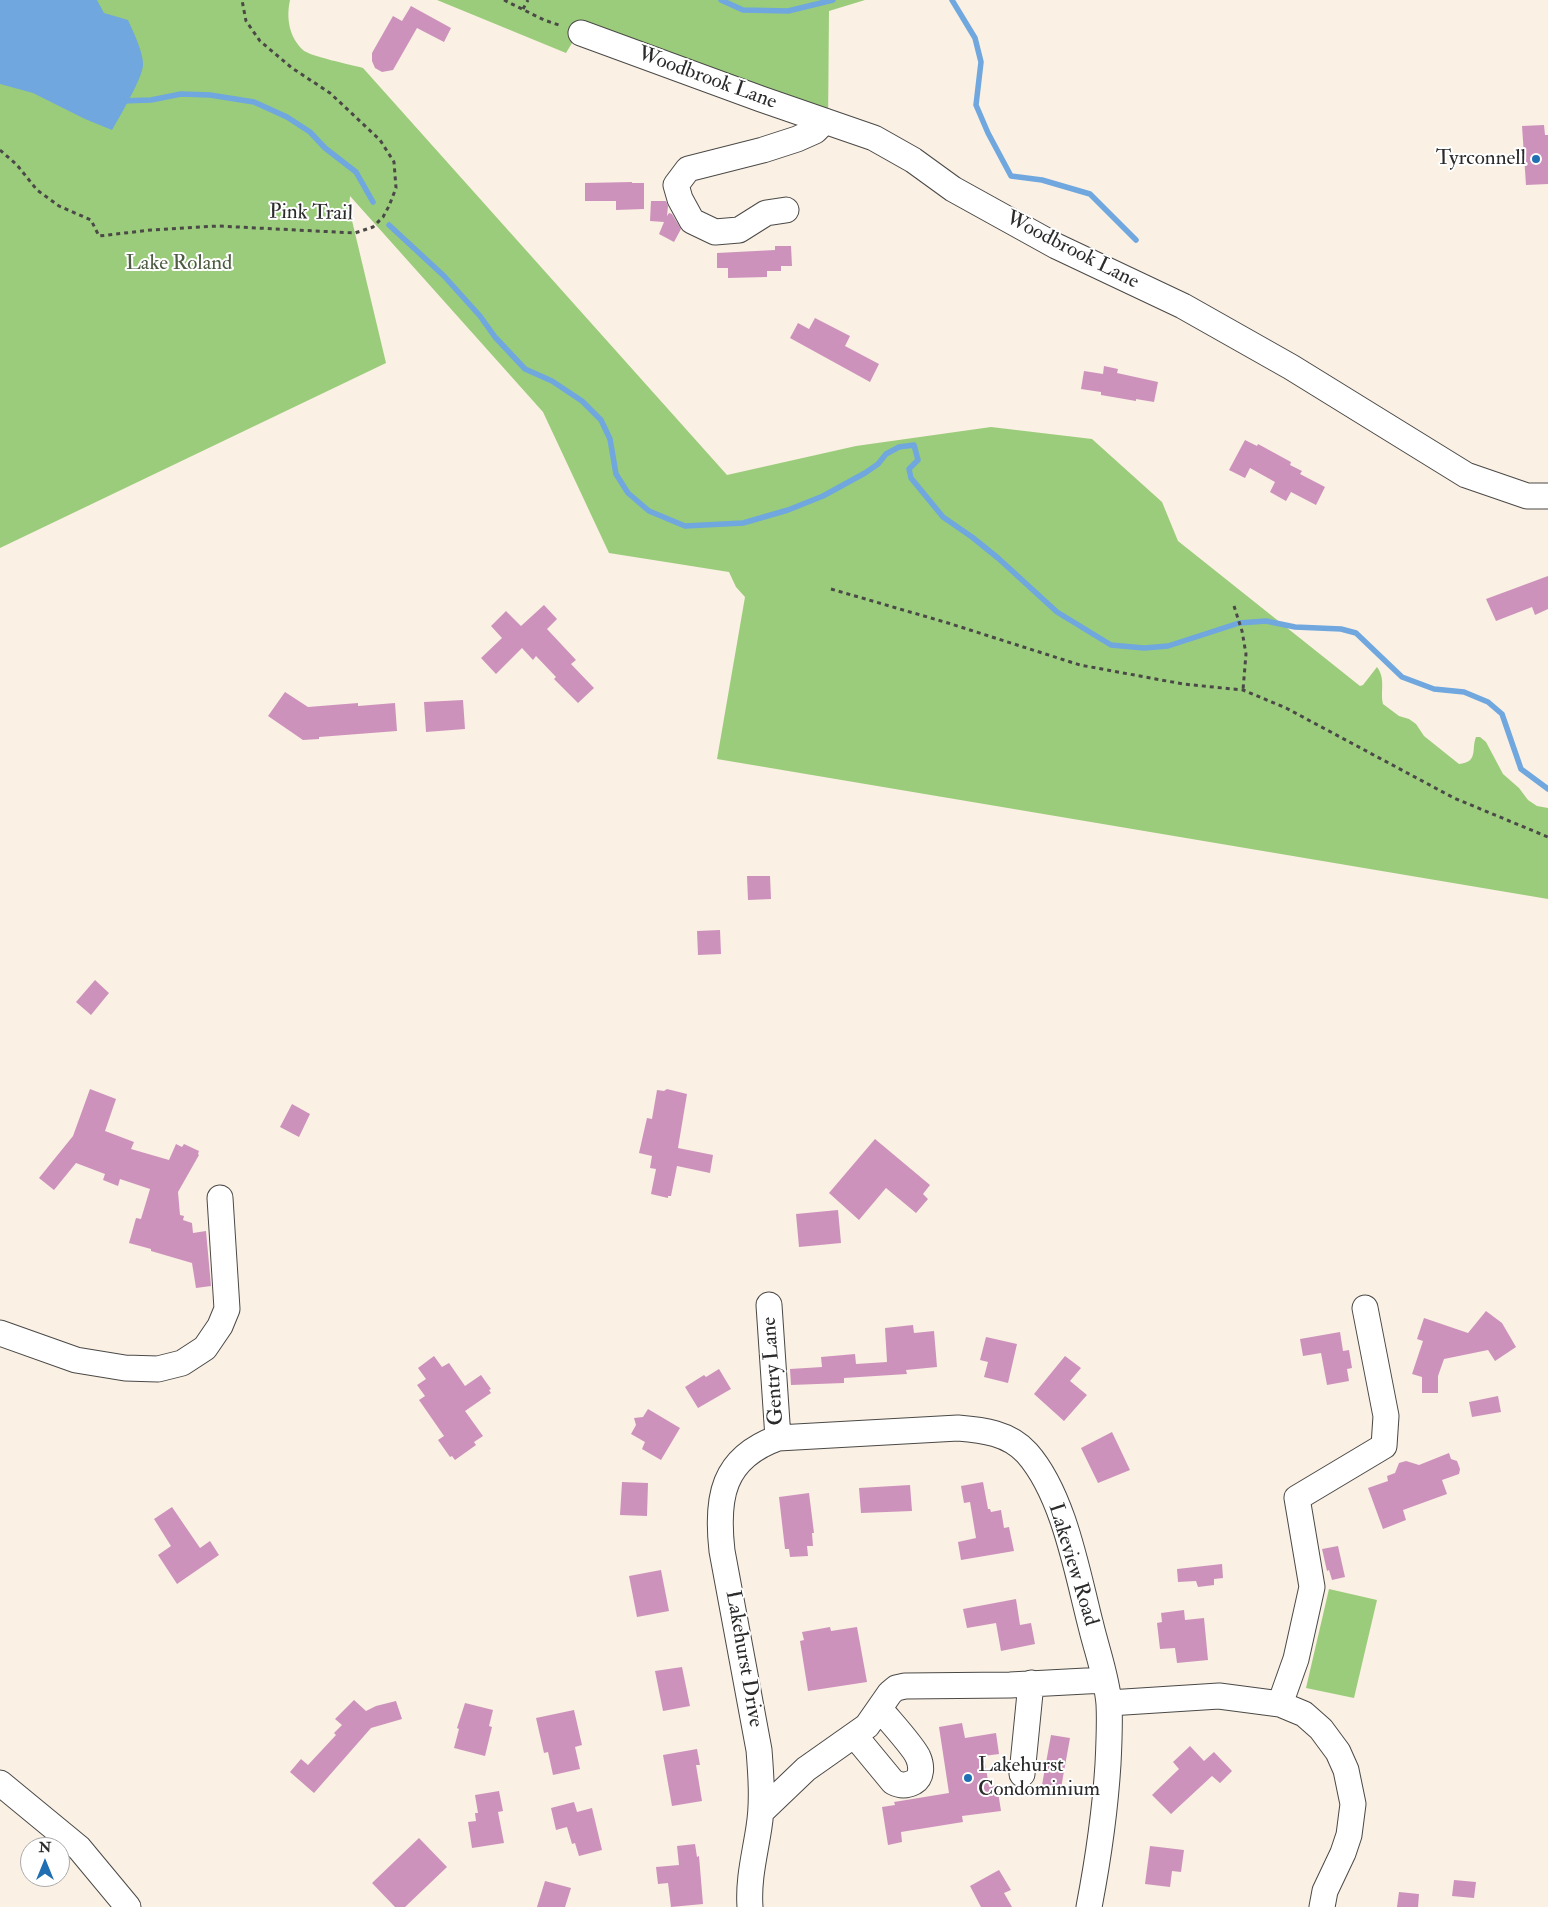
<!DOCTYPE html>
<style>
body{margin:0}
#map{position:relative;width:1548px;height:1907px;overflow:hidden;background:#faf0e3;font-family:"IM FELL Double Pica",serif}
canvas{display:block}
.north{position:absolute;left:20px;top:1837px;width:50px;height:50px;box-sizing:border-box;background:#fff;border:1px solid #aaa;border-radius:50%;rotate:0deg;font-size:14px;font-weight:700;line-height:20px;text-align:center;color:#2b2b2b}
.north::after{content:'';display:block;margin:auto;width:18px;height:22px;background:#1f6fb2;clip-path:polygon(50% 0,100% 100%,50% 72%,0 100%)}
</style>
<div id="map">
<canvas width="1548" height="1907"></canvas>
<div class="north">N</div>
</div>
<script>
const context = document.querySelector('canvas').getContext('2d');
context.lineJoin = 'round';
function fillPath(path, color) { context.fillStyle = color; context.fill(path, 'evenodd'); }
function stroke(path, color, width, dash) { context.strokeStyle = color; context.lineWidth = width; context.lineCap = dash ? 'butt' : 'round'; context.setLineDash(dash || []); context.stroke(path); }
function drawText(font, color, halo, rows, align = 'center') {
  context.font = font + ' "IM FELL Double Pica",serif'; context.lineWidth = 4; context.setLineDash([]); context.textBaseline = 'middle'; context.strokeStyle = halo; context.fillStyle = color; for (const [text, x, y, turn = 0] of rows) {
    context.save(); context.translate(x, y); context.rotate((+turn || 0) * Math.PI / 180); context.textAlign = isNaN(turn) ? turn : align; if (halo) context.strokeText(text, 0, 0); context.fillText(text, 0, 0); context.restore();
  }
}
const green = new Path2D(`
 M0,0H290C286,18 289,37 303,50C309,56 352,65 363,68L727,475L856,446L991,427L1092,439L1162,502L1178,541L1360,686L1363,685L1377,667C1386,679 1380,691 1383,704L1399,716L1409,719L1416,724L1424,736L1459,764C1479,762 1471,749 1476,737H1480L1486,742L1503,774L1519,788L1528,800L1537,806L1548,808V899L717,759L745,597L736,587L729,572L609,553L543,412L350,196L349,208L386,363L0,548Z
 M437,0H865L829,11L828,125L581,28L566,53Z
 M1329,1589L1377,1600L1354,1698L1306,1688Z`);
const water = new Path2D(`
 M0,0H97L104,13L128,20C133,31 144,54 143,65C143,77 119,118 112,130L85,119L33,93L0,84Z`);
const stream = new Path2D(`
 M721,0L743,10L788,11L833,0
 M952,0L975,38L981,62L976,105L988,133L1011,176L1042,180L1090,194L1136,240
 M120,101L151,100L181,94L210,95L254,102L287,117L310,132L325,148L356,172L373,202
 M389,225L444,276L480,316L495,337L525,369L552,381L582,401L601,420L610,439L616,474L628,493L649,511L685,526L743,523L788,510L823,496L865,473L878,464L886,454L899,447L914,445L918,460L909,469L911,478L943,517L972,537L998,558L1057,612L1111,645L1144,648L1168,646L1239,623L1266,621L1295,627L1341,629L1356,633L1402,677L1434,689L1464,692L1488,702L1502,714L1521,769L1548,789`);
const building = new Path2D(`
 M411,6L451,28L444,42L417,28L393,70L382,72L375,68L372,61V53L393,16L402,21Z
 M1544,125L1545,135H1548V184L1526,185L1522,126Z
 M632,182V183H644V209L616,210V201H585V183Z
 M651,201H666L668,206L667,216L669,213L672,214L681,229L674,242L659,234L664,222L650,221Z
 M775,246H791L792,266H781V271H767V277L728,278V268H717V253L775,250Z
 M815,318L850,336L845,346L879,364L870,382L790,338L798,323L809,329Z
 M1104,366L1118,369L1117,373L1158,382L1154,402L1136,399V401L1101,395V392L1081,389L1084,371L1103,374Z
 M1245,440L1257,446L1258,444L1291,462L1290,465L1302,471L1300,474L1325,487L1316,505L1291,492L1286,501L1270,492L1275,482L1250,468L1245,478L1229,470Z
 M1548,576V609L1535,615L1532,607L1496,621L1486,599Z
 M544,605L557,619L547,629L576,660L571,664L594,688L578,703L554,679L556,677L536,656L533,660L522,648L496,674L481,658L502,638L491,626L506,611L521,626Z
 M285,692L308,707L358,703V706L395,703L397,731L319,737V739L303,740L268,716Z
 M463,700L465,729L426,732L424,702Z
 M747,876H770L771,899L748,900Z
 M720,930L721,954L698,955L697,931Z
 M95,980L109,993L91,1015L76,1002Z
 M90,1089L116,1099L105,1131L134,1142L131,1149L169,1160L176,1144L182,1147L184,1144L199,1151L198,1154L199,1155L178,1192L180,1215L184,1216L183,1220L192,1223L193,1233L206,1231L211,1286L196,1288L192,1263L151,1251V1249L129,1243L136,1218L141,1219L150,1189L120,1179L118,1186L103,1180L105,1174L76,1163L54,1190L39,1178L73,1136Z
 M667,1089L687,1094L678,1148L713,1155L710,1173L677,1166L671,1196H668V1198L651,1194L656,1169L650,1168L652,1156L639,1153L647,1118L652,1119L657,1090L664,1091Z
 M292,1104L310,1114L299,1137L280,1127Z
 M875,1139L930,1185L923,1194L928,1199L916,1213L886,1188L859,1220L829,1193Z
 M838,1210L841,1243L799,1247L796,1214Z
 M1486,1311L1502,1323L1516,1347L1495,1361L1488,1350L1444,1359L1438,1376V1393H1422V1377L1412,1374L1423,1341L1417,1339L1424,1318L1468,1333Z
 M913,1325L914,1333L934,1331L937,1367L906,1370L907,1374L844,1378V1383L791,1385L790,1369L822,1367L821,1357L855,1354L856,1364L887,1362L885,1328Z
 M1340,1332L1343,1351L1349,1350L1352,1368L1347,1369L1349,1381L1327,1385L1321,1353L1303,1356L1300,1339Z
 M986,1337L1017,1344L1008,1383L984,1377L988,1362L980,1360Z
 M434,1356L442,1367L449,1363L465,1386L481,1375L491,1389L489,1390L491,1393L465,1411L483,1436L474,1442L476,1445L455,1460L452,1456L450,1457L438,1440L444,1436L419,1400L425,1396L417,1385L426,1379L418,1368Z
 M1065,1356L1081,1368L1070,1381L1087,1395L1064,1421L1034,1394Z
 M719,1369L731,1389L698,1408L685,1387L704,1375L706,1377Z
 M1498,1396L1501,1412L1472,1417L1469,1402Z
 M648,1409L680,1428L661,1460L642,1449L645,1442L631,1434L636,1425L634,1418L643,1417Z
 M1112,1432L1130,1470L1098,1483L1081,1448Z
 M1449,1453L1451,1459L1457,1461L1460,1469L1459,1474L1442,1480L1447,1494L1403,1510L1406,1520L1383,1529L1368,1488L1388,1481L1387,1476L1395,1473L1399,1463L1406,1461L1419,1465Z
 M622,1482L648,1483L647,1516L620,1515Z
 M983,1482L988,1509H990L991,1512L1001,1510L1004,1528L1009,1527L1014,1551L961,1560L958,1542L976,1538L970,1502L964,1503L961,1486Z
 M910,1485L912,1511L861,1513L859,1488Z
 M809,1493L814,1533H812L813,1546H807L808,1556L790,1557L789,1549H785L779,1497Z
 M172,1507L200,1548L210,1541L219,1555L177,1584L158,1555L171,1546L154,1519Z
 M1338,1546L1345,1577L1332,1580L1329,1570L1327,1571L1322,1549Z
 M1222,1564L1223,1578L1214,1579V1585L1198,1587L1196,1581L1178,1582L1177,1569Z
 M661,1570L669,1611L637,1617L629,1576Z
 M1016,1599L1020,1625L1031,1623L1035,1644L1001,1651L996,1623L967,1628L963,1609Z
 M1184,1610L1185,1620L1204,1618L1208,1660L1177,1663L1175,1648L1160,1649L1157,1623L1162,1622L1161,1613Z
 M830,1627L831,1631L857,1627L867,1682L808,1691L800,1641L804,1640L802,1632Z
 M682,1667L690,1706L663,1711L655,1671Z
 M354,1700L366,1711L376,1706L396,1701L402,1719L371,1728L314,1793L290,1772L301,1759L308,1765L336,1735L334,1733L342,1725L335,1719Z
 M465,1703L493,1710L489,1726L492,1727L485,1756L454,1748L459,1729L457,1728Z
 M574,1710L582,1745L575,1747L580,1769L553,1775L548,1752L544,1753L536,1718Z
 M962,1723L965,1738L996,1733L999,1754L984,1756L989,1787L997,1785L1001,1811L962,1816L963,1822L901,1832L902,1842L888,1845L882,1807L895,1805L894,1802L949,1793L939,1727Z
 M1051,1735L1070,1738L1061,1788L1042,1785Z
 M1190,1746L1204,1761L1214,1752L1232,1771L1220,1783L1212,1776L1171,1814L1152,1795L1179,1769L1173,1762Z
 M697,1749L700,1765H696L702,1801L672,1806L663,1755Z
 M499,1791L503,1811L498,1812L504,1843L472,1848L468,1822L476,1821L475,1813H478L475,1795Z
 M574,1802L577,1812L592,1808L602,1850L579,1856L575,1843L572,1844L567,1827L556,1830L551,1808Z
 M419,1838L447,1867L405,1907H395L372,1883Z
 M695,1844L697,1857L699,1856L703,1904L671,1907L668,1883L658,1884L656,1867L679,1865L677,1846Z
 M1150,1846L1184,1850L1181,1872L1172,1871L1170,1887L1145,1884Z
 M999,1870L1011,1890L1004,1893L1012,1907H981L970,1886Z
 M1454,1880L1476,1882L1474,1898L1452,1896Z
 M545,1881L571,1888L565,1907H537Z
 M1399,1892L1419,1894L1418,1907H1397Z`);
const path = new Path2D(`
 M504,0L544,20L562,26
 M523,9L528,0
 M0,150L17,165L37,190L59,206L91,220L99,236L151,230L218,226L355,233L373,227L383,217L389,206L396,188L394,162L380,140L330,93L292,68L260,41L246,21L242,0
 M831,589L948,623L1080,665L1183,684L1243,690L1286,708L1454,798L1548,837
 M1234,606L1242,631L1246,654L1243,690`);
const minor = new Path2D(`
 M581,33L761,99L874,138L913,160L953,189L1056,246L1183,306L1291,367L1466,475L1527,496H1548
 M786,210L766,213L739,230L715,232L692,221L680,199L676,185L688,169L763,150L797,139L815,131L825,121
 M769,1305L778,1438
 M0,1333L76,1360L125,1368L158,1369L182,1363L205,1348L220,1326L227,1309L220,1198
 M1109,1703L1219,1696L1280,1704L1304,1714L1321,1729L1338,1752L1346,1770L1353,1804L1349,1835L1343,1853L1325,1891L1322,1907
 M1280,1704L1296,1659L1312,1587L1297,1498L1384,1446L1386,1416L1365,1308
 M855,1736L893,1782C901,1786 906,1786 914,1782C922,1777 922,1766 918,1757C914,1747 888,1719 880,1709
 M1022,1774L1031,1683
 M0,1783L79,1848L128,1907
 M761,1812L806,1769L867,1726L890,1693L896,1688L905,1686L1010,1685L1105,1680
 M750,1907C748,1879 755,1854 759,1827C763,1802 761,1775 759,1750L722,1551C716,1498 722,1458 778,1438L958,1428C983,1430 1009,1433 1027,1453C1064,1495 1077,1572 1091,1626C1097,1651 1107,1678 1109,1704C1110,1723 1109,1744 1108,1764C1105,1812 1098,1860 1089,1907`);
const markers = [
 [1536,159,5,"#1f6fb2"],
 [968,1778,5,"#1f6fb2"]
];
const streetNames = [
 ["Woodbrook Lane",707,79,20],
 ["Pink Trail",311,214,1],
 ["Woodbrook Lane",1072,251,27],
 ["Gentry Lane",774,1371,-94],
 ["Lakeview Road",1072,1565,73],
 ["Lakehurst Drive",743,1659,80]
];
const poiNames = [
 ["Tyrconnell",1526,159],
 ["Lakehurst",978,1766,"left"],
 ["Condominium",978,1790,"left"]
];
const parkNames = [
 ["Lake Roland",179,264]
];
fillPath(green, '#9bcc7b');
fillPath(water, '#6fa7de');
stroke(stream, '#6fa7de', 5.5);
fillPath(building, '#cd92bc');
stroke(minor, '#4a4947', 27);
stroke(path, '#4a4947', 3, [4, 4]);
stroke(minor, '#fff', 25);
for (const [x, y, r, color] of markers) { const dot = new Path2D(); dot.arc(x, y, r, 0, 2 * Math.PI); context.fillStyle = color; context.fill(dot); stroke(dot, '#fff', 2); }
drawText('21px', '#2b2b2b', '#fff', streetNames);
drawText('21px', '#2b2b2b', '#fff', poiNames, 'right');
drawText('21px', '#4d5b43', '#fff', parkNames);
</script>
